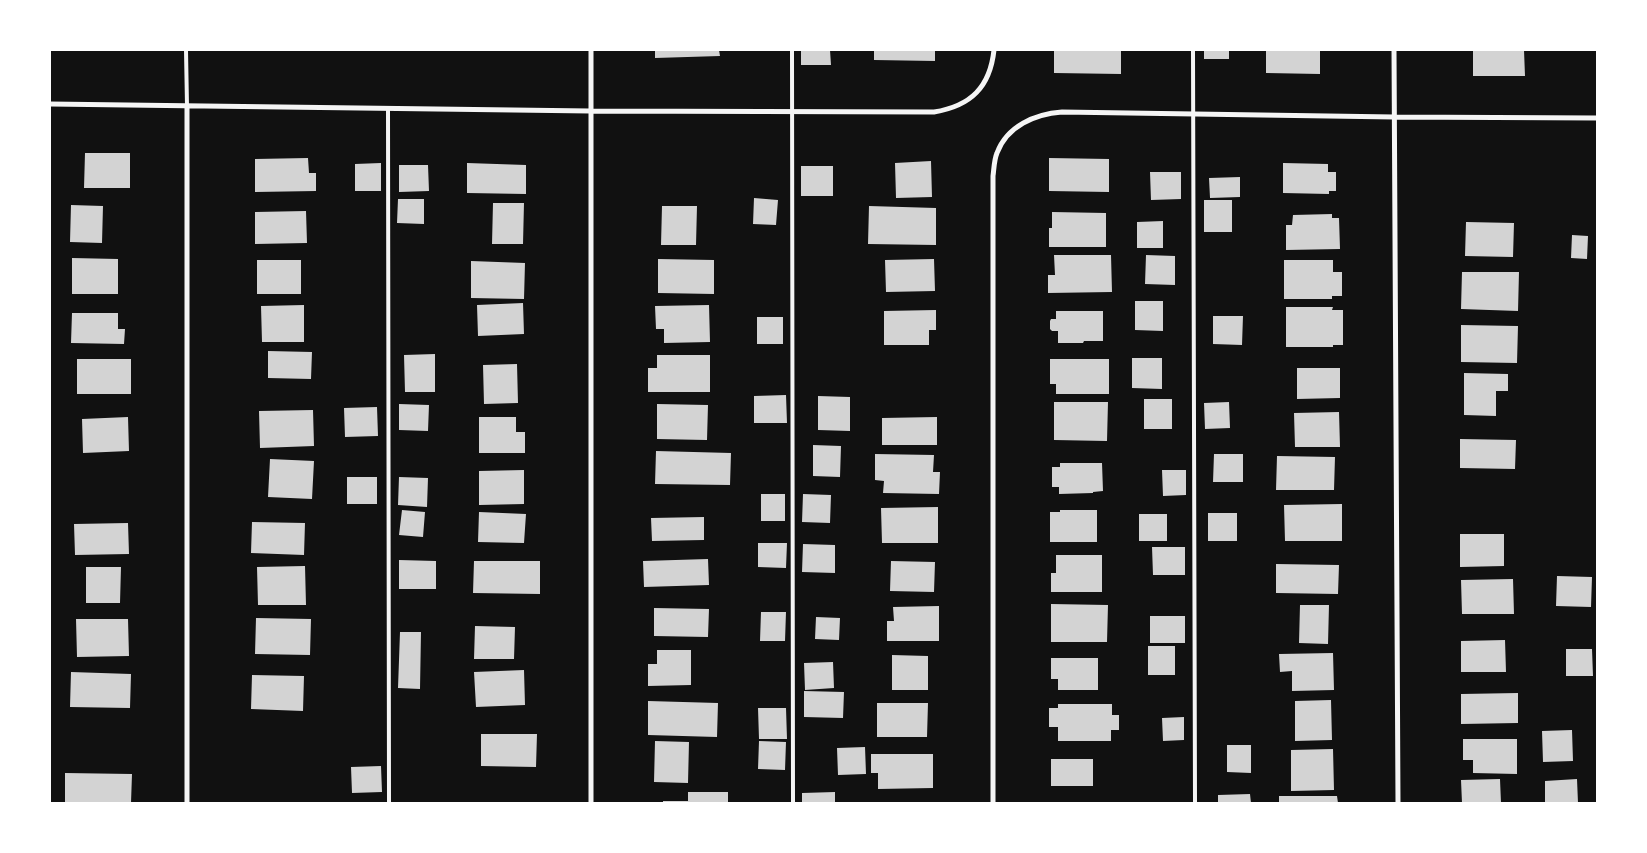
<!DOCTYPE html>
<style>
body{margin:0}
#map{position:relative;width:1647px;height:853px;overflow:hidden;background:#111;font-family:"IBM Plex Serif",serif}
canvas{display:block}
.frame{position:absolute;inset:0;border:51px solid #fff;pointer-events:none}
</style>
<div id="map">
<canvas width="1647" height="853"></canvas>
<div class="frame"></div>
</div>
<script>
const context = document.querySelector('canvas').getContext('2d');
context.lineJoin = 'round';
function fillPath(path, color) { context.fillStyle = color; context.fill(path, 'evenodd'); }
function stroke(path, color, width, dash) { context.strokeStyle = color; context.lineWidth = width; context.lineCap = dash ? 'butt' : 'round'; context.setLineDash(dash || []); context.stroke(path); }
const building = new Path2D(`
 M655,50H719L720,56L655,58Z
 M801,50H830L831,65H801Z
 M874,50H935V61L874,60Z
 M1054,50H1121V74L1054,73Z
 M1204,50H1229V59H1204Z
 M1266,50H1320V74L1266,73Z
 M1473,50H1524L1525,76H1473Z
 M85,153H130V188H84Z
 M308,158L309,173H316V191L255,192V159Z
 M1049,158L1109,159V192L1049,191Z
 M931,161L932,197L896,198L895,163Z
 M381,163V191H355V164Z
 M467,163L526,165V194L467,193Z
 M1283,163L1328,164V172H1336V191H1329V194L1283,193Z
 M399,165H428L429,191L399,192Z
 M801,166H833V196H801Z
 M1150,172H1181V199L1151,200Z
 M1240,177V197L1210,198L1209,178Z
 M754,198L778,200L776,225L753,224Z
 M398,199H424V224L397,223Z
 M1204,200H1232V232H1204Z
 M493,203H524L523,244H492Z
 M71,205L103,206L102,243L70,242Z
 M662,206H697L696,245H661Z
 M869,206L936,208V245L868,244Z
 M306,211L307,243L255,244V212Z
 M1052,212L1106,213V247H1049V228H1052Z
 M1332,214V218H1339L1340,249L1286,250V225H1292L1293,215Z
 M1163,221V248H1137V222Z
 M1466,222L1514,223L1513,257L1465,256Z
 M1572,235L1588,236L1587,259L1571,258Z
 M1054,255H1111L1112,292L1048,293V275H1055Z
 M1146,255L1175,256V285L1145,284Z
 M72,258L118,259V294H72Z
 M658,259L714,260V294L658,293Z
 M934,259L935,291L886,292L885,260Z
 M257,260H301V294H257Z
 M1284,260H1333V272H1342V296H1332V299H1284Z
 M471,261L525,263L524,299L471,298Z
 M1462,272H1519L1518,311L1461,309Z
 M1135,301H1163V331L1135,330Z
 M523,303L524,334L478,336L477,305Z
 M304,305V342H262L261,306Z
 M709,305L710,342L664,343V329H656L655,306Z
 M1286,307H1333L1332,310H1343V345H1333V347H1286Z
 M936,310V330H929V345H884V311Z
 M1056,311H1103V341H1084L1083,343H1058V331H1052L1050,329V321L1051,319H1056Z
 M72,313H118V329H125L124,344L71,343Z
 M1213,316H1243L1242,345L1213,344Z
 M757,317H783V344H757Z
 M1461,325L1518,326L1517,363L1461,362Z
 M268,351L312,352L311,379L268,378Z
 M435,354V392H405L404,355Z
 M657,355H710V392H648V368H657Z
 M1132,358H1162V389L1132,388Z
 M77,359H131V394H77Z
 M1050,359H1109V394H1056V384H1050Z
 M517,364L518,403L484,404L483,365Z
 M1297,368H1340V398L1297,399Z
 M1464,373L1508,374V391H1496V416L1464,415Z
 M786,395L787,423H754V396Z
 M818,396L850,397V431L818,430Z
 M1144,399H1172V429H1144Z
 M1054,402H1108L1107,441L1054,440Z
 M1229,402L1230,428L1205,429L1204,403Z
 M399,404L429,405L428,431L399,430Z
 M657,404L708,405L707,440L657,439Z
 M377,407L378,436L345,437L344,408Z
 M313,410L314,446L260,448L259,411Z
 M1339,412L1340,447H1295L1294,413Z
 M128,417L129,451L83,453L82,419Z
 M479,417H516V432H525V453H479Z
 M937,417V445H882V418Z
 M1460,439L1516,440L1515,469L1460,468Z
 M813,445L841,446L840,477L813,476Z
 M656,451L731,453L730,485L655,484Z
 M875,454L934,455L933,472H940L939,494L883,493L884,481L875,480Z
 M1214,454H1243V482H1213Z
 M1277,456L1335,457L1334,490H1276Z
 M270,459L314,461L312,499L268,497Z
 M1060,463H1102L1103,491L1093,492V493L1059,494V487H1052V467H1060Z
 M524,470V504L479,505V471Z
 M1162,470H1186V495L1163,496Z
 M347,477H377V504H347Z
 M399,477L428,478L427,507L398,505Z
 M761,494H785V521H761Z
 M803,494L831,495L830,523L802,522Z
 M1342,504V541H1285L1284,505Z
 M938,507V543H882L881,508Z
 M402,510L425,512L423,537L399,535Z
 M1060,510H1097V542H1050V512H1060Z
 M479,512L526,514L524,543L478,542Z
 M1208,513H1237V541H1208Z
 M1139,514H1167V541H1139Z
 M704,517V540L652,541L651,518Z
 M252,522L305,523L304,555L251,553Z
 M128,523L129,554L75,555L74,524Z
 M1460,534H1504V566L1460,567Z
 M758,543H787L786,568L758,567Z
 M803,544L835,545V573L802,572Z
 M1152,547H1185V575H1153Z
 M1056,555H1102V592H1051V573H1056Z
 M708,559L709,585L644,587L643,561Z
 M399,560L436,561V589H399Z
 M474,561H540V594L473,593Z
 M891,561L935,562L934,592L890,591Z
 M1276,564L1339,565L1338,594L1276,593Z
 M305,566L306,605H258L257,567Z
 M86,567H121L120,603H86Z
 M1557,576L1592,577L1591,607L1556,606Z
 M1513,579L1514,614H1462L1461,580Z
 M1051,604L1108,605L1107,642H1051Z
 M1300,605H1329L1328,644L1299,643Z
 M939,606V641H887V621H894L893,607Z
 M654,608L709,609L708,637L654,636Z
 M761,612H786L785,641H760Z
 M1150,616H1185V643H1150Z
 M816,617L840,618L839,640L815,639Z
 M256,618L311,619L310,655L255,654Z
 M76,619H128L129,656L77,657Z
 M475,626L515,627L514,659H474Z
 M400,632H421L420,689L398,688Z
 M1505,640L1506,672H1461V641Z
 M1148,646H1175V675H1148Z
 M1566,649H1592L1593,676H1566Z
 M657,650H691V685L648,686V664H657Z
 M1333,653L1334,690L1292,691V671L1280,672L1279,654Z
 M892,655L928,656V690H892Z
 M1051,658H1098V690H1058V679H1051Z
 M833,662L834,688L805,690L804,663Z
 M524,670L525,705L476,707L474,672Z
 M71,672L131,674L130,708L70,707Z
 M252,675L304,676L303,711L251,709Z
 M804,691L844,692L843,718L804,717Z
 M1518,693V723L1461,724V694Z
 M1331,700L1332,740L1295,741V701Z
 M648,701L718,703L717,737L648,735Z
 M877,703H928L927,737H877Z
 M1058,704H1112V715H1119V730H1111V741H1058V727H1049V708H1058Z
 M758,708H786L787,739H759Z
 M1184,717V740L1163,741L1162,718Z
 M1572,730L1573,761L1543,762L1542,731Z
 M481,734H537L536,767L481,766Z
 M1463,739H1517V774L1473,773V760H1463Z
 M655,741L689,742L688,783L654,782Z
 M759,741L786,742L785,770L758,769Z
 M1227,745H1251V773L1227,772Z
 M865,747L866,774L838,775L837,748Z
 M1333,749L1334,790L1291,791V750Z
 M871,754H933V788L878,789V773H871Z
 M1051,759H1093V786H1051Z
 M381,766L382,792L352,793L351,767Z
 M65,773L132,774L131,803H65Z
 M1500,779L1501,803H1462L1461,780Z
 M1577,779L1578,803H1545V781Z
 M688,792H728V803H663V801H688Z
 M835,792V803H802V793Z
 M1250,794L1251,803H1218V795Z
 M1279,796H1337L1338,803H1279Z`);
const service = new Path2D(`
 M186,50L187,106
 M792,50L793,803
 M1193,50L1195,803
 M388,108L389,803`);
const minor = new Path2D(`
 M591,50V803
 M1394,50L1398,803
 M50,104L590,111L934,112C971,106 990,87 994,50
 M187,106V803
 M993,803V176C994,169 994,160 997,153C1007,126 1035,114 1062,112L1394,117L1597,118`);
fillPath(building, '#d3d3d3');
stroke(service, '#f5f5f5', 4);
stroke(minor, '#f5f5f5', 5);
</script>
